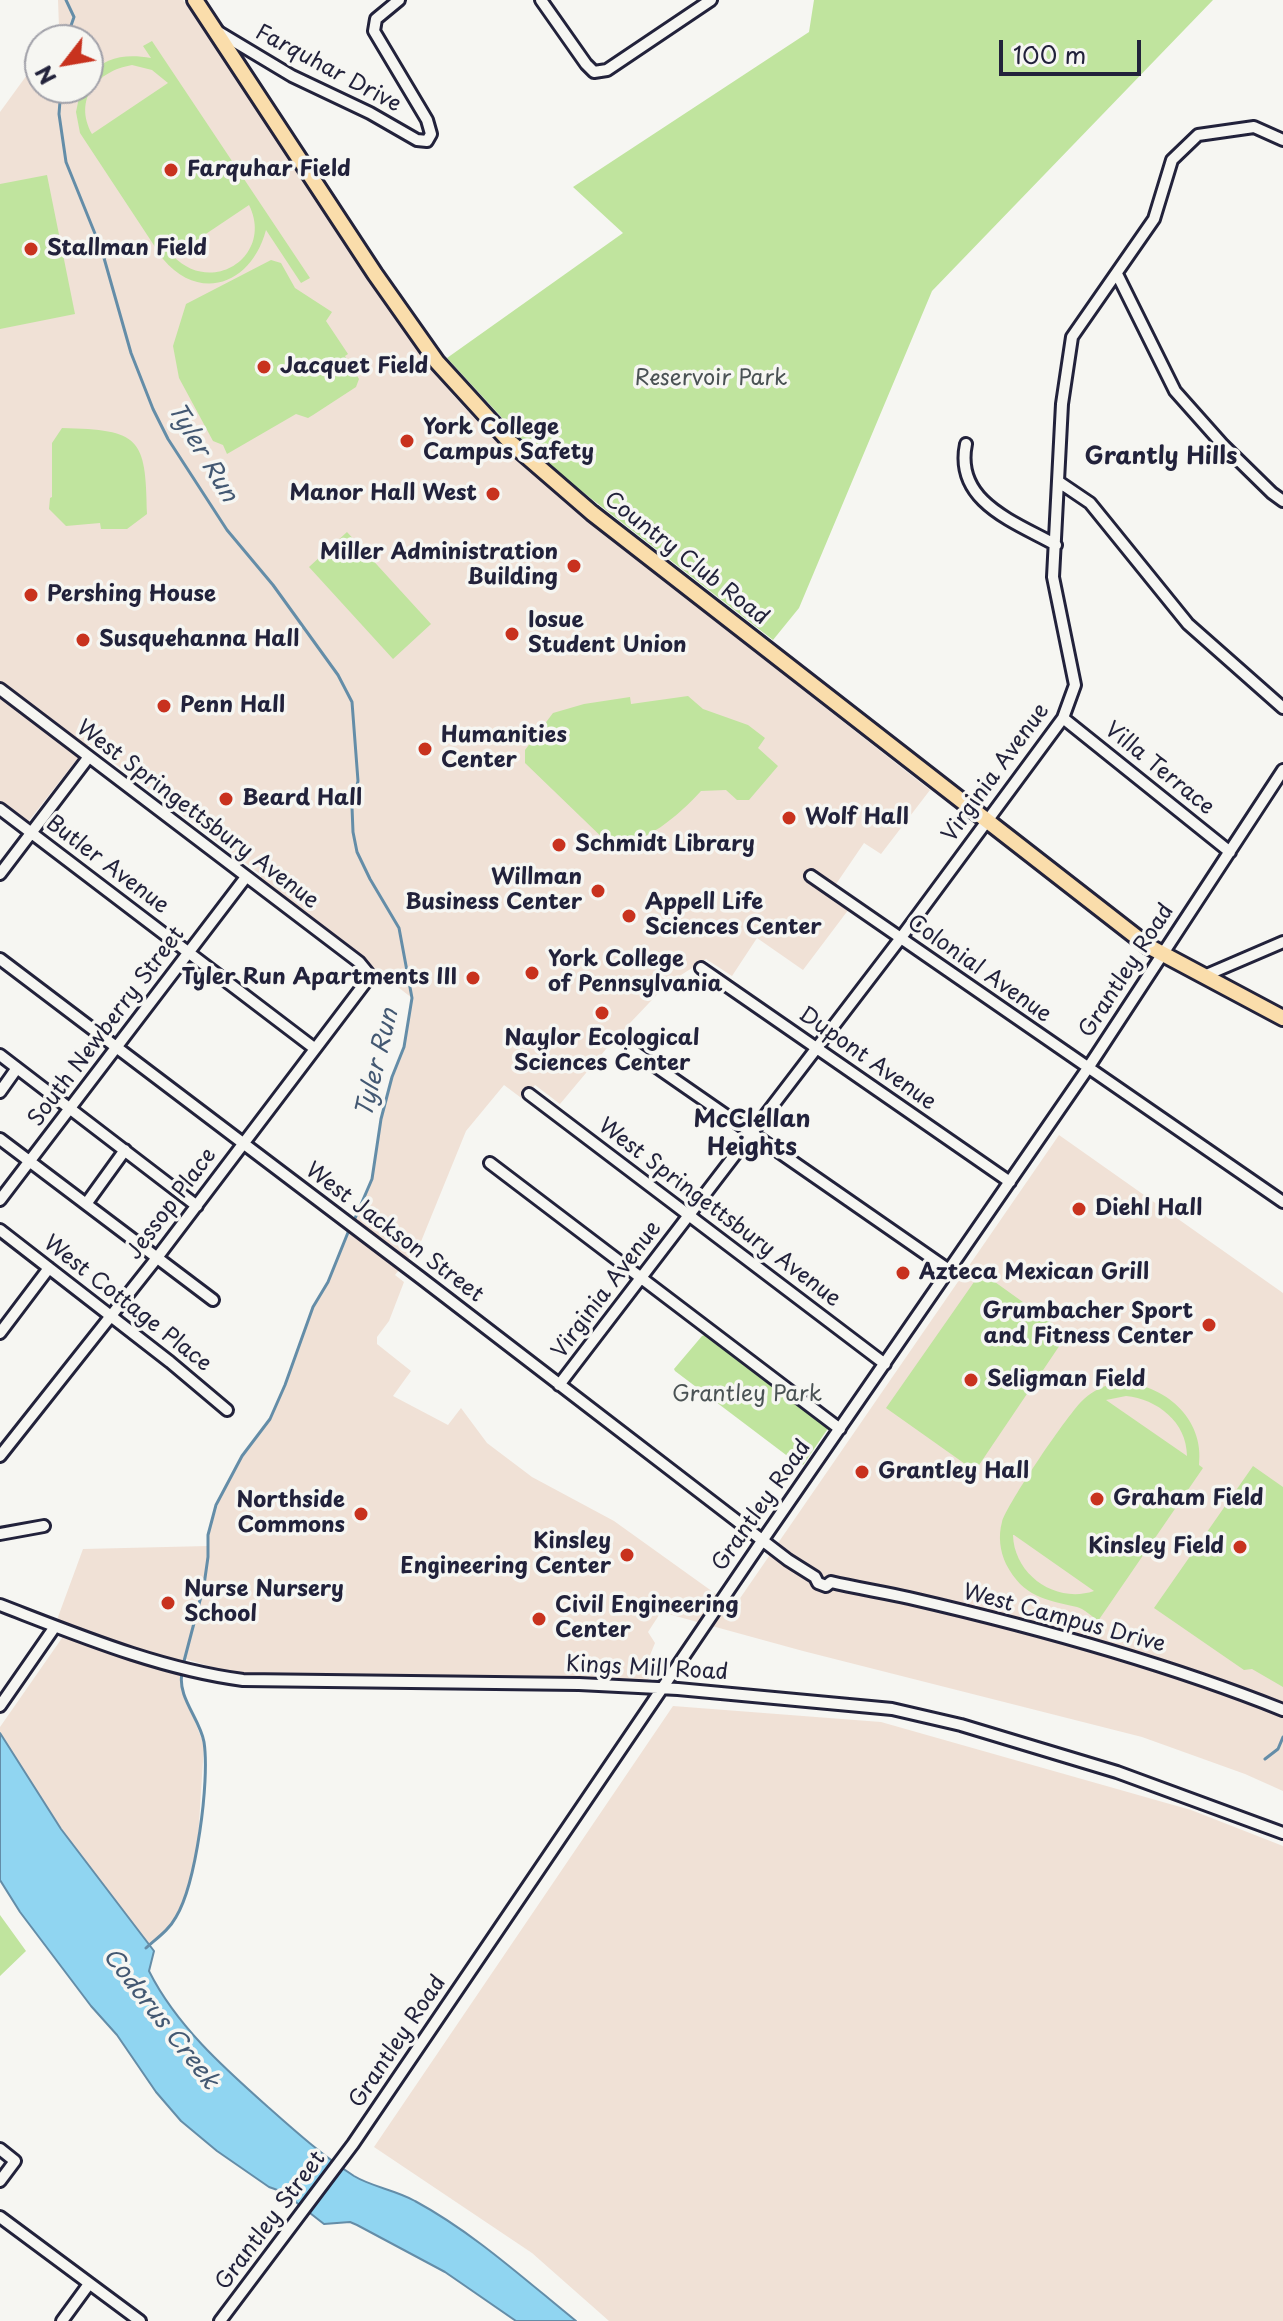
<!DOCTYPE html>
<style>
body{margin:0}
#map{position:relative;width:1283px;height:2321px;overflow:hidden;background:#f6f6f2;font-family:"Playpen Sans",sans-serif}
canvas{display:block}
.north{position:absolute;left:24px;top:24px;width:80px;height:80px;box-sizing:border-box;background:#f6f6f2;border:2px solid #a1a1a9;border-radius:50%;rotate:239deg;font-size:22px;font-weight:700;line-height:32px;text-align:center;color:#22223b}
.north::after{content:'';display:block;margin:auto;width:28px;height:36px;background:#c8321e;clip-path:polygon(50% 0,100% 100%,50% 72%,0 100%)}
.scale{position:absolute;left:999px;top:40px;width:142px;height:36px;box-sizing:border-box;border:4px solid #22223b;border-top:0;padding-left:10px;font-size:24px;line-height:28px;white-space:nowrap;color:#22223b;-webkit-text-stroke:6px #f6f6f2;paint-order:stroke}
</style>
<div id="map">
<canvas width="1283" height="2321"></canvas>
<div class="north">N</div>
<div class="scale">100 m</div>
</div>
<script>
const context = document.querySelector('canvas').getContext('2d');
context.lineJoin = 'round';
function fillPath(path, color) { context.fillStyle = color; context.fill(path, 'evenodd'); }
function stroke(path, color, width, dash) { context.strokeStyle = color; context.lineWidth = width; context.lineCap = dash ? 'butt' : 'round'; context.setLineDash(dash || []); context.stroke(path); }
function drawText(font, color, halo, rows, align = 'center') {
  context.font = font + ' "Playpen Sans",sans-serif'; context.lineWidth = 7; context.setLineDash([]); context.textBaseline = 'middle'; context.strokeStyle = halo; context.fillStyle = color; for (const [text, x, y, turn = 0] of rows) {
    context.save(); context.translate(x, y); context.rotate((+turn || 0) * Math.PI / 180); context.textAlign = isNaN(turn) ? turn : align; if (halo) context.strokeText(text, 0, 0); context.fillText(text, 0, 0); context.restore();
  }
}
const built = new Path2D(`
 M58,0H183L404,330L453,395L488,433L569,506L930,790L881,854L864,843L832,890L852,905L803,970L757,938L732,976L706,959L667,984L612,1042L560,1104L535,1085L524,1100L504,1085L466,1131L420,1244L395,1275L404,1282L389,1321L377,1337V1344L411,1371L393,1396L448,1425L461,1408L487,1443L532,1477L614,1521L734,1607L1059,1135L1283,1293V1791L1245,1774L1142,1737L803,1651L661,1612L648,1632L655,1643L648,1660L652,1674L647,1681L236,1674L185,1659L180,1680L182,1688L204,1745L197,1855L180,1910L165,1932L149,1945L61,1828L0,1733V1727L62,1638L58,1617L83,1549L208,1546V1535L224,1487L242,1456L270,1419L285,1385L313,1307L328,1282L340,1249L372,1179L381,1119L392,1077L404,1047L412,998L262,881L260,874L89,744L28,822L23,821L0,804V112L40,57V88H88V40H51L59,27Z
 M673,1706L881,1722L1191,1810L1283,1846V2321H609L532,2253L374,2147Z`);
const green = new Path2D(`
 M814,0H1213L932,291L799,608L773,640L539,458L447,358L623,233L573,187L809,32Z
 M152,41L310,278L301,283L266,230C252,283 201,304 163,259L80,133L76,112L81,88H88V77C105,56 126,54 151,58L143,46ZM132,65L152,70L168,83L92,134C73,99 97,71 132,65ZM249,205C274,255 213,297 173,256Z
 M47,175L75,314L0,329V184Z
 M271,260L281,263L295,288L332,312L326,321L348,354L345,356L359,379L356,387L313,415L308,418L296,414L227,454L223,445L213,441L179,378L173,346L186,304Z
 M62,428C140,430 146,437 147,514L127,529H101L100,523L66,526L49,509L50,498L52,497V443Z
 M347,532L431,624L393,659L309,567Z
 M688,696L703,709L748,725L765,738L758,748L778,766L749,800H737L726,790L701,791C678,816 646,844 611,846L525,763V750L553,713L584,704L630,697L631,704Z
 M981,1272L1059,1328L1064,1339L975,1471L886,1408Z
 M708,1334L828,1425L829,1427L803,1465L798,1464L675,1371L674,1369L702,1336Z
 M1118,1383C1163,1382 1205,1418 1199,1465L1203,1468L1098,1621C1092,1616 1084,1609 1077,1607C1046,1600 1023,1597 1006,1564C1000,1551 998,1536 1002,1522C1007,1504 1069,1412 1084,1399C1094,1390 1105,1385 1118,1383ZM1126,1396C1157,1399 1187,1422 1187,1456L1106,1400ZM1013,1535H1014L1094,1591C1056,1604 1014,1575 1013,1535Z
 M1253,1466L1283,1487V1687L1252,1669L1244,1670L1154,1608Z
 M0,1915L26,1951L0,1976Z`);
const water = new Path2D(`
 M0,1733L61,1829L154,1951L149,1971C176,2025 223,2067 268,2107C295,2131 323,2156 354,2176C372,2187 396,2190 415,2201C474,2233 524,2279 576,2321H516L445,2272L357,2225L350,2222L324,2224L283,2192L269,2187L217,2151L181,2121L156,2092L117,2035L91,2006L20,1912L0,1880Z`);
const stream = new Path2D(`
 M66,0L74,17L66,40
 M61,88L59,114L66,162L102,251L131,353L153,409L168,439L227,530L273,585L338,675L352,702L358,781L352,807L353,832L357,852L370,879L399,928L412,998L404,1047L392,1077L381,1119L372,1179L353,1223
 M183,1665L204,1585L208,1557V1535L216,1505L242,1456L270,1419L285,1385L313,1307L328,1282L349,1230
 M1265,1759L1278,1749L1283,1737
 M146,1948C157,1938 169,1930 176,1917C196,1884 210,1781 204,1742C200,1719 177,1697 182,1673`);
const minor = new Path2D(`
 M541,0L586,64L594,72L607,70L711,0
 M217,31L292,76L370,113L417,140L427,141L431,134L427,120L374,31L376,19L399,0
 M1117,274L1175,391L1223,445L1272,493L1283,501
 M966,444C954,502 1015,522 1056,545
 M1059,482L1090,503L1188,624L1283,708
 M0,689L359,962L368,973L365,983L156,1259L0,1456
 M1063,718L1230,852
 M0,809L314,1048
 M0,874L88,758
 M811,876L1283,1202
 M0,959L421,1278L788,1560L815,1577L818,1583L826,1586L831,1582C856,1588 883,1592 909,1598C1035,1627 1163,1662 1283,1710
 M701,968L1010,1182
 M1204,976L1283,942
 M632,1050L949,1270
 M0,1055L197,1206
 M0,1092L17,1068
 M529,1094L885,1364
 M0,1139L213,1300
 M490,1163L840,1429
 M0,1200L246,877
 M86,1204L125,1150
 M0,1230L170,1362L227,1410
 M0,1333L49,1268
 M559,1385L900,939L1063,718L1075,685L1053,577L1062,404L1072,337L1154,219L1172,160L1198,135L1254,127L1283,140
 M0,1534L44,1526
 M0,1605C78,1635 159,1669 243,1680L579,1684L678,1689L892,1709L961,1725L1117,1772L1283,1833
 M0,1706L54,1628
 M0,2149L15,2161L0,2181
 M0,2217L140,2321
 M62,2321L89,2284
 M220,2321L353,2144L762,1541L1088,1068L1283,770`);
const major = new Path2D(`
 M195,0L375,274L437,362L510,442L592,513L1148,946L1283,1018`);
const markers = [
 [171,170,8,"#c8321e"],
 [31,249,8,"#c8321e"],
 [264,367,8,"#c8321e"],
 [407,441,8,"#c8321e"],
 [493,494,8,"#c8321e"],
 [574,566,8,"#c8321e"],
 [31,595,8,"#c8321e"],
 [512,634,8,"#c8321e"],
 [83,640,8,"#c8321e"],
 [164,706,8,"#c8321e"],
 [425,749,8,"#c8321e"],
 [226,799,8,"#c8321e"],
 [789,818,8,"#c8321e"],
 [559,845,8,"#c8321e"],
 [598,891,8,"#c8321e"],
 [629,916,8,"#c8321e"],
 [532,973,8,"#c8321e"],
 [473,978,8,"#c8321e"],
 [602,1013,8,"#c8321e"],
 [1079,1209,8,"#c8321e"],
 [903,1273,8,"#c8321e"],
 [1209,1325,8,"#c8321e"],
 [971,1380,8,"#c8321e"],
 [862,1472,8,"#c8321e"],
 [1097,1499,8,"#c8321e"],
 [361,1514,8,"#c8321e"],
 [1240,1547,8,"#c8321e"],
 [627,1555,8,"#c8321e"],
 [168,1603,8,"#c8321e"],
 [539,1619,8,"#c8321e"]
];
const streetNames = [
 ["Farquhar Drive",328,69,28],
 ["Country Club Road",686,559,38],
 ["Villa Terrace",1159,769,39],
 ["Virginia Avenue",996,773,-54],
 ["West Springettsbury Avenue",197,815,37],
 ["Butler Avenue",107,865,37],
 ["Colonial Avenue",979,969,35],
 ["Grantley Road",1127,971,-57],
 ["South Newberry Street",107,1027,-53],
 ["Dupont Avenue",867,1059,35],
 ["Jessop Place",172,1204,-53],
 ["West Springettsbury Avenue",719,1213,37],
 ["West Jackson Street",394,1233,37],
 ["Virginia Avenue",607,1290,-53],
 ["West Cottage Place",127,1304,38],
 ["Grantley Road",762,1506,-55],
 ["West Campus Drive",1064,1619,15],
 ["Kings Mill Road",647,1669,3],
 ["Grantley Road",398,2042,-56],
 ["Grantley Street",271,2221,-53]
];
const poiNames = [
 ["Farquhar Field",187,170],
 ["Stallman Field",47,249],
 ["Jacquet Field",280,367],
 ["York College",423,428],
 ["Campus Safety",423,453],
 ["Manor Hall West",477,494,"right"],
 ["Miller Administration",558,553,"right"],
 ["Building",558,578,"right"],
 ["Pershing House",47,595],
 ["Iosue",528,621],
 ["Student Union",528,646],
 ["Susquehanna Hall",99,640],
 ["Penn Hall",180,706],
 ["Humanities",441,736],
 ["Center",441,761],
 ["Beard Hall",242,799],
 ["Wolf Hall",805,818],
 ["Schmidt Library",575,845],
 ["Willman",582,878,"right"],
 ["Business Center",582,903,"right"],
 ["Appell Life",645,903],
 ["Sciences Center",645,928],
 ["York College",548,960],
 ["of Pennsylvania",548,985],
 ["Tyler Run Apartments III",457,978,"right"],
 ["Naylor Ecological",602,1039,"center"],
 ["Sciences Center",602,1064,"center"],
 ["Diehl Hall",1095,1209],
 ["Azteca Mexican Grill",919,1273],
 ["Grumbacher Sport",1193,1312,"right"],
 ["and Fitness Center",1193,1337,"right"],
 ["Seligman Field",987,1380],
 ["Grantley Hall",878,1472],
 ["Graham Field",1113,1499],
 ["Northside",345,1501,"right"],
 ["Commons",345,1526,"right"],
 ["Kinsley",611,1542,"right"],
 ["Engineering Center",611,1567,"right"],
 ["Kinsley Field",1224,1547,"right"],
 ["Nurse Nursery",184,1590],
 ["School",184,1615],
 ["Civil Engineering",555,1606],
 ["Center",555,1631]
];
const parkNames = [
 ["Reservoir Park",711,379],
 ["Grantley Park",747,1395]
];
const waterNames = [
 ["Tyler Run",202,453,59],
 ["Tyler Run",378,1063,-76],
 ["Codorus Creek",160,2019,52]
];
const neighbourhoodNames = [
 ["Grantly Hills",1161,457],
 ["McClellan",752,1120],
 ["Heights",752,1148]
];
fillPath(built, '#f0e1d6');
fillPath(green, '#c0e49e');
fillPath(water, '#90d5f1');
stroke(water, '#648da8', 2);
stroke(stream, '#648da8', 3);
stroke(minor, '#22223b', 16);
stroke(major, '#22223b', 20);
stroke(minor, '#f6f6f2', 10);
stroke(major, '#faddab', 14);
for (const [x, y, r, color] of markers) { const dot = new Path2D(); dot.arc(x, y, r, 0, 2 * Math.PI); context.fillStyle = color; context.fill(dot); stroke(dot, '#f6f6f2', 3); }
drawText('22px', '#22223b', '#f6f6f2', streetNames);
drawText('bold 22px', '#22223b', '#f6f6f2', poiNames, 'left');
drawText('22px', '#4a5254', '#f6f6f2', parkNames);
drawText('italic 24px', '#435872', '#f6f6f2', waterNames);
drawText('bold 24px', '#22223b', '#f6f6f2', neighbourhoodNames);
</script>
